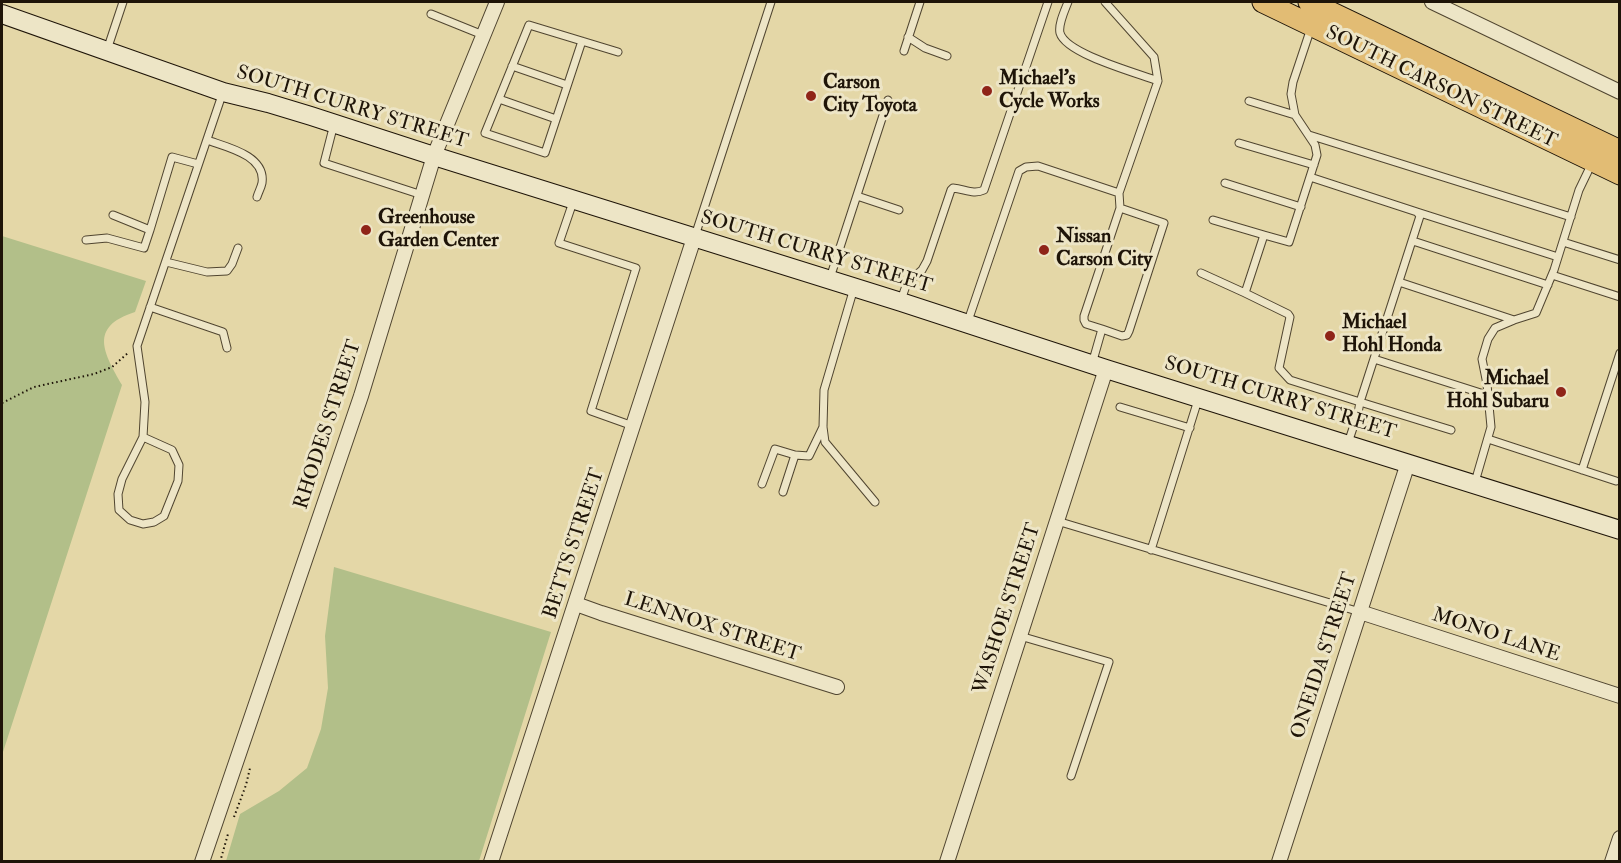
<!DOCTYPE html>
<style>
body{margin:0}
#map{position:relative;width:1621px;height:863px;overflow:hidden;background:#e4d7a7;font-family:"IM FELL Double Pica",serif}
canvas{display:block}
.frame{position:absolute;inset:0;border:3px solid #1e1408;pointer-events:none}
</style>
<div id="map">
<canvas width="1621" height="863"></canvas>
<div class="frame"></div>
</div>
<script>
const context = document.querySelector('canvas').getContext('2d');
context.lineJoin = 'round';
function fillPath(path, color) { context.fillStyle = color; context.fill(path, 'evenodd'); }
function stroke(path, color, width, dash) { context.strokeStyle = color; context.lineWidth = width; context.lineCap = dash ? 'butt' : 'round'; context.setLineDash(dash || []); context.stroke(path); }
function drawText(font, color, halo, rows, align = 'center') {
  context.font = font + ' "IM FELL Double Pica",serif'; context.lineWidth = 6; context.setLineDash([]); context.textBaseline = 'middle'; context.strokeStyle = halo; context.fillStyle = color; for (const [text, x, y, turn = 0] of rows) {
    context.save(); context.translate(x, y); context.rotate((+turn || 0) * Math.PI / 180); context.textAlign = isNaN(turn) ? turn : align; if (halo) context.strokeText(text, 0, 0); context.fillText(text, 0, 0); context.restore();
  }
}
const green = new Path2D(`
 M2,236L146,281L135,312C88,327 104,353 122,385L2,755Z
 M334,567L551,632L479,861H226L240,814L279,791L307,768L321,729L328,688L325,636Z`);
const path = new Path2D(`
 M2,403L34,387L94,374L112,367L128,353
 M234,817L246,785L250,768
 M220,862L228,834`);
const lane = new Path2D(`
 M1068,2C1065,10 1058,24 1060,33C1066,54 1137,73 1158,81
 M1105,2L1154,57L1158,81L1119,193L1120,208
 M431,14L483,35
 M908,37L925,48L947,56
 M582,41L545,153L485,133L529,25L618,52
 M107,50L123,2
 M904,51L920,2
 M512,66L567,85
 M499,99L556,119
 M1249,101L1295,115
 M334,124L324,163L422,195
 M1309,135L1571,217
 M207,140C226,147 266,155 262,183C261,188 258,193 257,197
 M1239,143L1314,165
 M1310,177L1417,212L1420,216L1360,402L1290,380L1279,368L1290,317L1288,314L1245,293L1264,235L1289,242L1317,155L1315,145L1295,115L1291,94L1293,82L1311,28
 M1225,183L1301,207
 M857,196L899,210
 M573,202L559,243L636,268L591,411L633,426
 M1417,212L1558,257
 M113,215L150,230L172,157L198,164
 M1213,220L1264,235
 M695,236L771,2
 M86,240L107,238L144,248L150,230
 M1413,241L1548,285
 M1563,242L1620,260
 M166,262L207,272L227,271L232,264L238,248
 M1201,273L1245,293
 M1552,275L1620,297
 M830,278L888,100
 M1399,282L1514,320
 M854,288L824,390L823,427L825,442L875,502
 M901,300L907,283L922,270L927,261L951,190L953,188C965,189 973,195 984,190L1048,2
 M150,307L223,332L227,348
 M968,321L1019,171L1026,167L1038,166L1119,193
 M1374,359L1487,395
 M1092,364L1102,329L1122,336L1127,335L1129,331L1164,223L1120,208L1084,316V320L1086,324L1102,329
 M1120,407L1190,428
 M143,437L172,450L179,465L178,481L164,516L154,522L143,524L130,520L119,510L118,494L122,479L143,437L145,402L137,346L223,92
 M1488,439L1616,481
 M1348,443L1358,413L1360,402L1451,430
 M1582,470L1620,353
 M1475,482L1491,427L1487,384L1482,359L1488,339L1495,328L1514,320L1536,313L1554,270L1579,190L1592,163
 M762,484L775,449L795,455
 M783,492L795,455L809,456L823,427
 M1057,521L1360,612
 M1151,550L1198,400
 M1020,636L1109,662L1071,776`);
const street = new Path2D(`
 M1432,2L1620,92
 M576,604L601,613L837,687
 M1360,612L1620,696
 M202,862L361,396L434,156L497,2
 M491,862L694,238
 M947,862L1106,369
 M1279,862L1408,463
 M1612,862L1620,838`);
const secondary = new Path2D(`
 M2,14L223,92L268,103L311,116L434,156L901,302L1106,369L1620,530`);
const primary = new Path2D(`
 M1263,2L1620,174
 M1309,2L1620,151`);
const markers = [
 [987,91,6,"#8f2418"],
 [811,96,6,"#8f2418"],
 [366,230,6,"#8f2418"],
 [1044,250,6,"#8f2418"],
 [1330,336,6,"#8f2418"],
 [1561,392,6,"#8f2418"]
];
const poiNames = [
 ["Michael's",999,80],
 ["Cycle Works",999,103],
 ["Carson",823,84],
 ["City Toyota",823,107],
 ["Greenhouse",378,219],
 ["Garden Center",378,242],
 ["Nissan",1056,238],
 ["Carson City",1056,261],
 ["Michael",1342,324],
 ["Hohl Honda",1342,347],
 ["Michael",1549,380,"right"],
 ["Hohl Subaru",1549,403,"right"]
];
const streetNames = [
 ["SOUTH CARSON STREET",1441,88,26],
 ["SOUTH CURRY STREET",352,108,17],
 ["SOUTH CURRY STREET",816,253,17],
 ["SOUTH CURRY STREET",1280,399,17],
 ["RHODES STREET",329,425,-72],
 ["BETTS STREET",575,544,-72],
 ["WASHOE STREET",1008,609,-72],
 ["LENNOX STREET",712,628,18],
 ["MONO LANE",1496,636,18],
 ["ONEIDA STREET",1325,656,-72]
];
fillPath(green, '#b2bf89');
stroke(lane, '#504530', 9);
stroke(street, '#504530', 16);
stroke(secondary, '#1e1408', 20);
stroke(primary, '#1e1408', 23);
stroke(path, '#1e1408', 2, [1.5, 3]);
stroke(lane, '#ede5c6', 7);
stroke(street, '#ede5c6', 14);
stroke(secondary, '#ede5c6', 18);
stroke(primary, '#e2bc74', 21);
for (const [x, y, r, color] of markers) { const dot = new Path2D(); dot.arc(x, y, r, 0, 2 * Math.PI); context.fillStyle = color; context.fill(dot); stroke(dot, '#ede5c6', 2); }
drawText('bold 20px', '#1e1408', '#ede5c6', poiNames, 'left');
drawText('20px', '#1e1408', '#ede5c6', streetNames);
</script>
